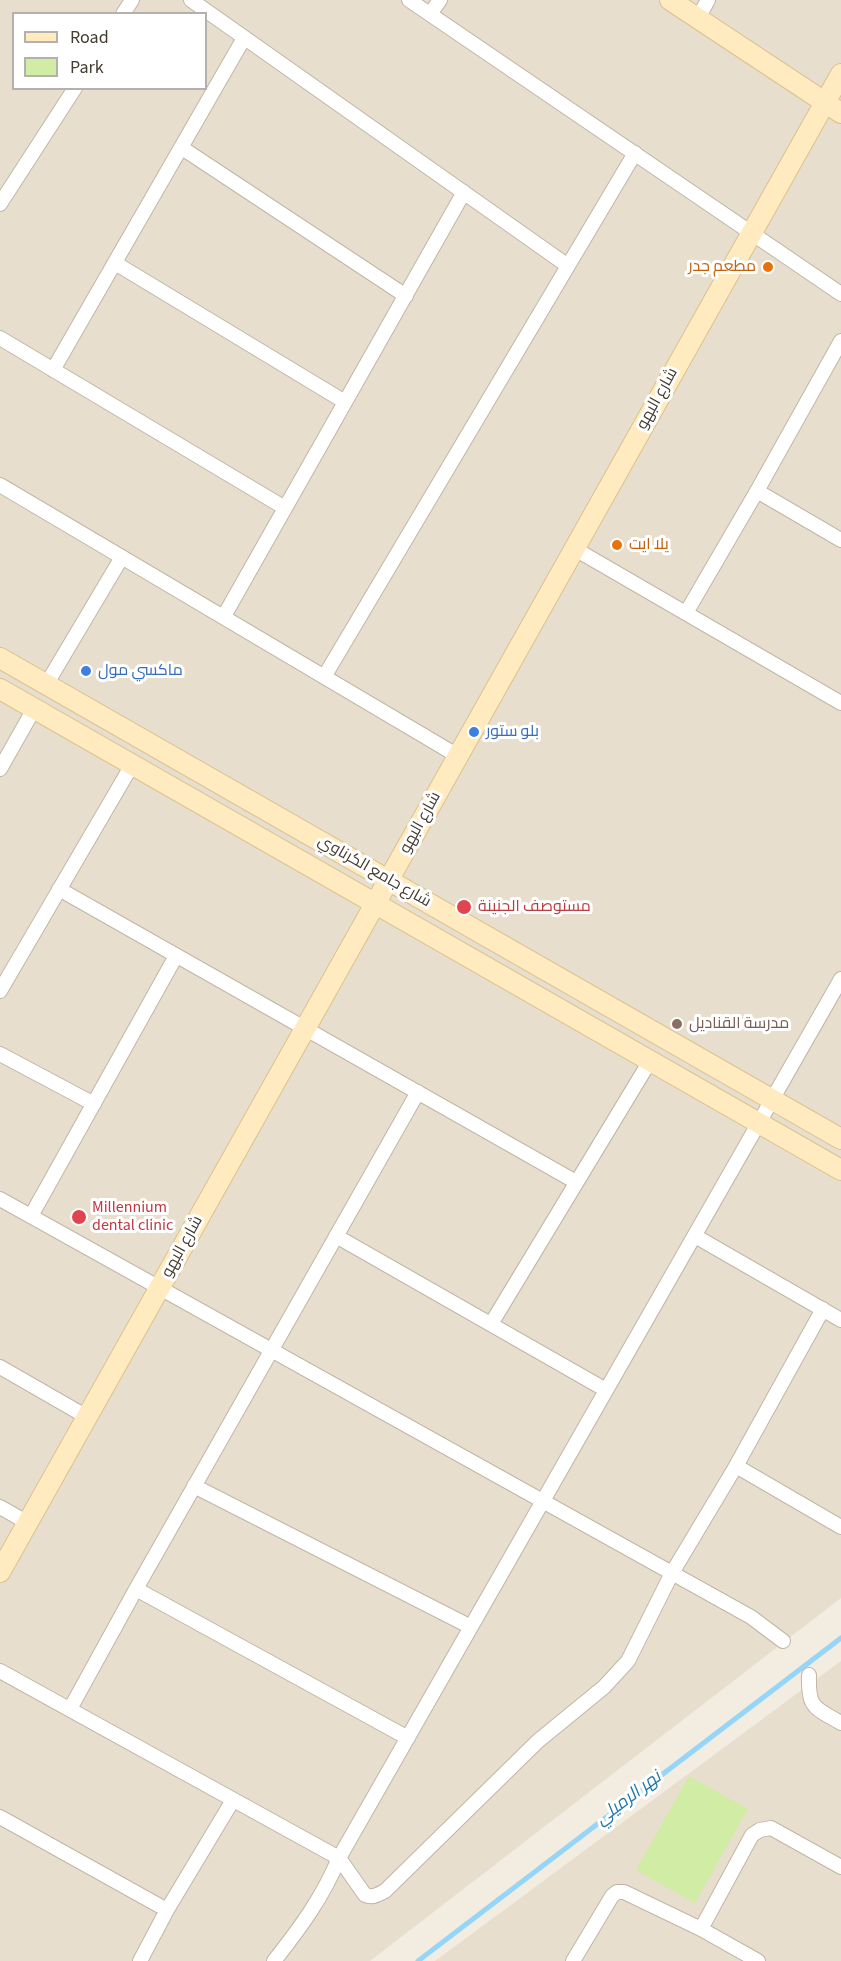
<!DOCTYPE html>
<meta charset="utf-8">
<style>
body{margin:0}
#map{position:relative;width:841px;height:1961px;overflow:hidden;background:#f3ece1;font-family:"Source Sans 3",sans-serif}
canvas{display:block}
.legend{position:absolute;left:12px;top:12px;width:195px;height:78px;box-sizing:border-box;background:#fff;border:2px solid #b4b1ad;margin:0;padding:8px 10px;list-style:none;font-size:18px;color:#443c31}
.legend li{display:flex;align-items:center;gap:12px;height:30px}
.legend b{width:30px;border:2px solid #b4b1ad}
</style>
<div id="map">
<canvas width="841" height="1961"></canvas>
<ul class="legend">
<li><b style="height:8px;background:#ffebbf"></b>Road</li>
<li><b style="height:16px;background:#d1eca5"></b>Park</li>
</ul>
</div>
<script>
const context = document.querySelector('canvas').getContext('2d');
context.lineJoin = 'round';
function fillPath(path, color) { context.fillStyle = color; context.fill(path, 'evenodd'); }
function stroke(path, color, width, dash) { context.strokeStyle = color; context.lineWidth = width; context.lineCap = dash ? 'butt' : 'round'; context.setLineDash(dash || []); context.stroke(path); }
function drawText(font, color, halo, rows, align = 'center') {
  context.font = font + ' "Source Sans 3",Cairo,sans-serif'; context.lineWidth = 6; context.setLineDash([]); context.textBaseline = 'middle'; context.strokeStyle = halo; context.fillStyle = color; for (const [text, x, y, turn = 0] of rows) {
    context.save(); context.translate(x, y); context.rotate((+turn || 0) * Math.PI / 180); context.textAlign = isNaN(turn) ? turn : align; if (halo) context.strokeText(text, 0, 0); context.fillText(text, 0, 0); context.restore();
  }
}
const residential = new Path2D(`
 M0,0H841V1598L370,1961H0ZM14,14H206V88H14Z
 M841,1661V1961H435Z`);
const green = new Path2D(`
 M689,1776L748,1809L695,1903L636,1870Z`);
const stream = new Path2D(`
 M418,1961L841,1638`);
const street = new Path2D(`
 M191,0L568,266
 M409,0L841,294
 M123,14L132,0
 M430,14L440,0
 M698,18L708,0
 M182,148L406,296
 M0,204L75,88
 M115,263L345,402
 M0,338L285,508
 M53,370L244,38
 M0,485L458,756
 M757,491L841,540
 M575,549L841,703
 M686,613L757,491L841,341
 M224,616L464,192
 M324,677L635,153
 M46,685L122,557
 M0,769L34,709
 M59,889L576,1182
 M0,991L132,765
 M0,1054L94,1104
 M0,1199L751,1617L783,1641
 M31,1216L176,956
 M336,1236L606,1390
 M695,1236L841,1320
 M491,1324L650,1061
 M0,1367L87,1417
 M736,1466L841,1527
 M194,1486L471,1627
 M0,1507L28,1523
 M136,1589L408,1738
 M0,1671L339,1858L365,1895C373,1898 377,1895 385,1891L538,1741L604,1687L628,1661L672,1573L736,1466L823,1309
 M809,1675C808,1709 814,1707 841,1723
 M70,1709L136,1589L418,1092
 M0,1817L167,1910
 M701,1929L752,1835L760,1830L771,1828L841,1867
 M140,1961L167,1910L233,1800
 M274,1961C300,1928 323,1897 339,1858L841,979
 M573,1961L612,1896L617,1892H624L701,1929L758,1961`);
const secondary = new Path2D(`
 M670,0L841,113
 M0,658L841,1139
 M0,689L841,1170
 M0,1572L841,74`);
const markers = [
 [768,267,6,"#e8710a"],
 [617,545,6,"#e8710a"],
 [86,671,6,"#3f7fe0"],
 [474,732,6,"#3f7fe0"],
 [464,907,8,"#e0444e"],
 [677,1024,6,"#8d6e63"],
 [79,1217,8,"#e0444e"]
];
const foodNames = [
 ["مطعم جدر",756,267],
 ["يلا ايت",629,545,"left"]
];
const streetNames = [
 ["شارع البهو",658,399,-61],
 ["شارع البهو",421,823,-61],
 ["شارع جامع الكرناوي",374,872,30],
 ["شارع البهو",183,1247,-61]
];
const shopNames = [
 ["ماكسي مول",98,671],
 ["بلو ستور",486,732]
];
const healthNames = [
 ["مستوصف الجنينة",478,907],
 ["Millennium",92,1208],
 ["dental clinic",92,1226]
];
const educationNames = [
 ["مدرسة القناديل",689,1024]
];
const waterNames = [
 ["نهر الرميلي",629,1799,-37]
];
fillPath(residential, '#e7dece');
fillPath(green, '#d1eca5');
stroke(stream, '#95d6f8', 5);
stroke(street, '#c1b6a6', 16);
stroke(secondary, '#dbc18d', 22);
stroke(street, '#fff', 14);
stroke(secondary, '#ffebbf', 20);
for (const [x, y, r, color] of markers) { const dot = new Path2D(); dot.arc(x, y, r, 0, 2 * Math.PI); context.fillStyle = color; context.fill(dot); stroke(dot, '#fff', 2); }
drawText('16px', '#c56008', '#fff', foodNames, 'right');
drawText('16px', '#443c31', '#fff', streetNames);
drawText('16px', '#366cbe', '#fff', shopNames, 'left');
drawText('16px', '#be3a42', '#fff', healthNames, 'left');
drawText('16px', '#785e54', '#fff', educationNames, 'left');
drawText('italic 18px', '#1f78a9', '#fff', waterNames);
</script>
